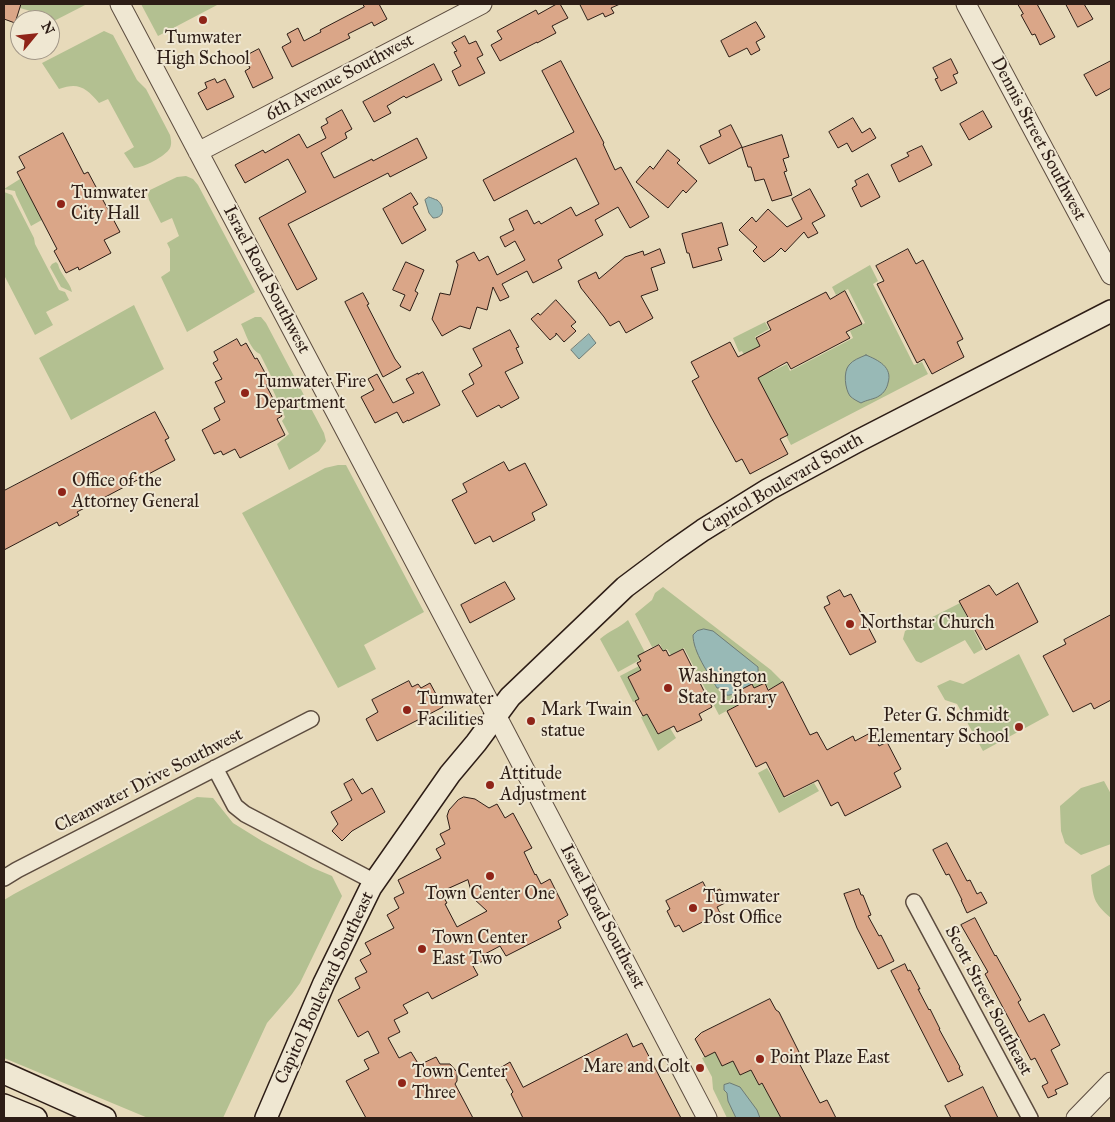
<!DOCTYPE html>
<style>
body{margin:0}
#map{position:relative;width:1115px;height:1122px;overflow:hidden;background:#e7daba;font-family:"IM FELL Great Primer",serif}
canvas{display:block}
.frame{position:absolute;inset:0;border:5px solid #2d1d16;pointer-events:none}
.north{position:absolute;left:10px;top:10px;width:50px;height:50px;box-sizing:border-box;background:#efe7d2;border:1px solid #a19687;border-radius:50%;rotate:62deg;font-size:14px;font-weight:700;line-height:20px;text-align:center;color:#2d1d16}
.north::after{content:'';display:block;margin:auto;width:18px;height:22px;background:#8f2418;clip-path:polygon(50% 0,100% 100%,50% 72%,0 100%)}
</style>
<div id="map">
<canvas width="1115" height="1122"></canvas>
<div class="frame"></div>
<div class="north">N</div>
</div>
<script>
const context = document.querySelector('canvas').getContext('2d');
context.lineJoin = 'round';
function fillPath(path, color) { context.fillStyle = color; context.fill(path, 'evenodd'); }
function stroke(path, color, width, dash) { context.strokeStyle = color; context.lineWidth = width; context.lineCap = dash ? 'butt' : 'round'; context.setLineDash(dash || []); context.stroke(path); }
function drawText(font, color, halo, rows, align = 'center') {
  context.font = font + ' "IM FELL Great Primer",serif'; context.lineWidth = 4; context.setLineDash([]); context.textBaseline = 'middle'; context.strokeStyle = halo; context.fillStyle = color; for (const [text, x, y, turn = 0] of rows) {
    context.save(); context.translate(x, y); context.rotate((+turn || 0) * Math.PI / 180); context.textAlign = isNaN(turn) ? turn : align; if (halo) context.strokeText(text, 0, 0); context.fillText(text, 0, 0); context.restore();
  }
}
const green = new Path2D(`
 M21,4H87L50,23V20H38L41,14L20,8Z
 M141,4H219L158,36Z
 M104,31L113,35L137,80L146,89L170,135C171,139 172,144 170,148C166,156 143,168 134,168L124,153L134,147L108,99L99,103C86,88 79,82 59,89L42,63Z
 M186,176L193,179L198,185L255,292L187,332L161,277L170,271V249L167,243L179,236L172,218L161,223L149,200L148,195L150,190L177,177Z
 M20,179L49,216L31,226L16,195L15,191L4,189Z
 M4,192L12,195L34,238L35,244L59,290L65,292L69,300L46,312L53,325L35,335L4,275Z
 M56,262L58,264C60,274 70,282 72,292L61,287L50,267L52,264Z
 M870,265L878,281L873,284L914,365L922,362L928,374L791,445L742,351L739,352L733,338L765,322L769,329L755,337L773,371L787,364L790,371L853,338L850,331L865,323L848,289L836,295L832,287Z
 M134,305L164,369L71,420L39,358Z
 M255,317H261L266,323L324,433L326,441L319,451L289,470L277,444L289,434L282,421L285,417L272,388L275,384L260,354C250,350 246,333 241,324Z
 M338,465H346L424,612L364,645L376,669L338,688L242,513L325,468Z
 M663,587L771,670L783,682L769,689L765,683L737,697L739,704L719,715L684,648L671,655L667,649L663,651L660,644L652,647L635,614L652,600L655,593Z
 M960,603L983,649L974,654L965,640L921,663L916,661L903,639L905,631Z
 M628,620L647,656L618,672L600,639C609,631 619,628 628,620Z
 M1019,654L1049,715L983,751L957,704L945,700L937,686L950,680L963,684Z
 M639,666L641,670L628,677L639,699L633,702L620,676Z
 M647,714L658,734L670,728L676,738L658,751L641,717Z
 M767,768L785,798L814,783L819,791L779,813L758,773Z
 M1104,781L1111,794V844L1081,855L1065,843L1061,831L1060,806L1081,788Z
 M197,797L213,798L233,823L262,841L313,868L332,876L342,896L300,983L292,994L267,1023L223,1118H148L4,1058V900L14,894Z
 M1111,864V918C1093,903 1093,897 1091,875Z
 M715,1052L722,1066L733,1061L740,1075L751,1070L759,1085L762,1083L781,1118H727L713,1089L712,1077L702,1058Z`);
const water = new Path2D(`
 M429,197C430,197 436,200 437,200C445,206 445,218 433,218L429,213L425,200Z
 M589,334L596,343L579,359L571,350Z
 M866,355C878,360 893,367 888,383C887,388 884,393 879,396C875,399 866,400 861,403C857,401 853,399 850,396C845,389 843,372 849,365C853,360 859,358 866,355Z
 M704,629L713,631L758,667C758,671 759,675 756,679C751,686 734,697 725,695L722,688H717C709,674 693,652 693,635L697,631Z
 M730,1083L740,1087L757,1110L760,1118H736L728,1101L727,1093L724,1090V1085Z`);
const building = new Path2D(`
 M4,4H21L15,23L4,19Z
 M363,4H379L387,19L374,26L372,22L348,34L350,38L292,67L282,47L291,42L287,34L298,28L304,41L321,32L320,30L364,7Z
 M557,4H560L568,18L552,26L556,33L537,43V42L500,61L491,45L502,39L497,31L536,10L538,14Z
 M580,4H620L611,8L614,13L605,17L603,13L588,20Z
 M1018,4H1037L1055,37L1040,45L1035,34L1032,35L1021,15L1023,14Z
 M1066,4H1084L1093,19L1078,27Z
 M756,22L765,37L756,42L760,50L751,55L747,48L729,57L721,41Z
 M465,36L469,44L476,41L483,55L477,58L485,73L459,86L452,71L461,66L454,52L457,51L452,43Z
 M259,49L273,78L253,88L245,71L250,68L244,57Z
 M951,59L958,73L953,75L957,83L941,91L935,79L938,78L933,68Z
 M561,61L604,143L603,144L615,170L621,167L649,217L630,228L618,207L595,220L603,235L558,260L562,268L533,283L527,271L502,284L509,297L500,301L493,287L487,310L477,307L470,329L460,326L442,336L432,319L440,293L450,295L458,265L456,261L474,252L479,261L488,256L497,275L525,260L515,241L505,247L500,237L514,230L509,219L527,210L534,224L539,221L541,224L571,207L576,216L599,204L576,158L494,201L483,180L574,132L542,71Z
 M1111,61V88L1096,96L1084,75Z
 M434,64L442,80L406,98L404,96L387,106L391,113L374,122L363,102Z
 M215,79L217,83L225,79L234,97L207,110L198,93L207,88L205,83Z
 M342,110L352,129L345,133L347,138L321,153L334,178L372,159L373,161L417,138L427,158L390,177L388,173L288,224L317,279L297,290L259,218L306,192L288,159L245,183L235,165L263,150L265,153L299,134L307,148L326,138L321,127L328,123L326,119Z
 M983,111L992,127L969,140L960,124Z
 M853,118L862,133L870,128L876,138L852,152L847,143L838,148L829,132Z
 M731,125L742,147L709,164L700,146L721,136L719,131Z
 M63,133L84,174L88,172L120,232L104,240L111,253L79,270L78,267L66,273L54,251L57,249L17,172L25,168L19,157Z
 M782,135L789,157L783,159L787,171L784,172L792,195L772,201L764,179L755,181L751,167H748L742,148Z
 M922,146L932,165L899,182L891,165L909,156L907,153Z
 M668,150L680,160L677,163L697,181L686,193L683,190L668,208L636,182L650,166L653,169Z
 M868,174L880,197L861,207L852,188L857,185L855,181Z
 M810,189L825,216L812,223L818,233L808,238L804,232L785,252L781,248L774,255L764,262L753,251L757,247L739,230L752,217L756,222L768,209L787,227L802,219L792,199Z
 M411,193L418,204L413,207L426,230L402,244L383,209Z
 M722,223L728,245L718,248L722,260L693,268L689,253H687L682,234Z
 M660,249L665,263L651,268L658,290L641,296L653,318L626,333L619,321L610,326L604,317L581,288L578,281L596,272L599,279L625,257L643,251L644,255Z
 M908,249L916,264L923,260L963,339L957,342L964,357L932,374L924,359L917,363L877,284L884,281L876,266Z
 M406,262L424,270L415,291L418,293L410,311L400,306L405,295L393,290Z
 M845,291L862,324L846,332L850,338L791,369L787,362L758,378L788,435L780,439L788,454L750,474L742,459L736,462L711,417L692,381L699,377L691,362L730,342L738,357L760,346L756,338L771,330L767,322L826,292L830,299Z
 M363,293L369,304L367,305L395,359L401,367L383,377L345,302Z
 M556,300L576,322L571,326L576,331L564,342L556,333V335L550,340L531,319L538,313L540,315Z
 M510,330L519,347L516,348L523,363L505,372L519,398L501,408L499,405L477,417L462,391L474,384L469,374L482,366L473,349Z
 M237,339L241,346L246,343L255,359L257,358L270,382L266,385L282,416L277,419L285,435L240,458L235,449L223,455L221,451L214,454L202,430L220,420L214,408L225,402L215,382L222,379L213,363L218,360L214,352Z
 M423,372L440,405L408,421V420L403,423L397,412L375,423L361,397L374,390L368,379L377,374L393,403L414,393L406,379L418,373V374Z
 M155,412L169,438L165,440L175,460L77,512L79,515L59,526L57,522L4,550V491Z
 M504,462L509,471L525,463L547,505L532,513L535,520L493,542L490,536L475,544L452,500L467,492L463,484Z
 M505,582L515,599L470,623L461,605Z
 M1018,583L1038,622L986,650L959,601L989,585L996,595Z
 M840,590L844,597L851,594L876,642L850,655L824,607L830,604L827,597Z
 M1111,615V700L1094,709L1091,703L1073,712L1043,656L1066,644L1064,640Z
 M659,645L663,651L666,650L669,656L683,649L712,707L699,714L702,720L677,732L674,726L658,734L647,714L643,716L635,701L639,699L628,677L641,670L637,663L641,661L638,656Z
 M409,681L412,687L418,684L421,688L430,683L443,707L377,741L366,719L378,712L372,700Z
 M783,682L810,735L817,732L827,750L853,736L855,741L872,732L879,746L887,742L901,769L894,773L901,787L845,816L838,802L831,806L818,780L784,797L766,762L756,767L727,711L742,703L736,692L752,684L754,688L765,683L768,690Z
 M353,779L362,794L372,788L385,812L352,831L342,841L332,831L338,824L331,812L352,800L344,784Z
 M464,797L475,799L489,808L497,804L505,818L513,813L532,848L524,852L535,875L536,874L541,884L550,879L568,915L558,921L561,928L506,956L500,946L481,956L483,961L473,966L478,975L432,999L428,992L403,1005L408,1013L394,1020L400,1032L388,1038L399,1058L411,1052L419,1065L436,1057L440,1064H450L457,1072V1081L455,1084L473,1118H366L346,1081L369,1069L364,1060L379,1053L368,1031L358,1037L338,1000L360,988L355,978L367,972L360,960L371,954L365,943L394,928L387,915L399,908L394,898L404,893L398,880L441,858L436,849L445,844L440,834L450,829L447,816L449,810L458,800ZM468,880L473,898L487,911L457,927L445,904L447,903L443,896L450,893L448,889Z
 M947,843L967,881L970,880L977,894L981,892L987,903L967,913L961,900H962L949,874L946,875L933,850Z
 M703,882L709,894L720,889L727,902L717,907L720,913L683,932L679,925L675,927L667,911L670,909L666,901Z
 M859,889L861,895H863L871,915L868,916L879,936L881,935L894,961L878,969L857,928L844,894Z
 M975,918L995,956L996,955L1021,1000L1018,1002L1029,1022L1044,1014L1060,1045L1051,1050L1068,1084L1055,1090L1057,1094L1048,1098L1042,1086L1048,1083L1035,1058L1031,1060L985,974L988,972L961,925Z
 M905,964L908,971L910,970L920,989H918L929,1010L930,1009L940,1029H939L960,1067L959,1068L963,1075L948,1082L891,971Z
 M770,999L776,1010L779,1012L803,1060L799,1063L820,1103L827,1100L836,1118H781L762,1083L759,1085L751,1070L740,1075L733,1061L722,1066L715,1052L705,1057L695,1039L701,1033Z
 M627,1034L633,1047L642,1043L681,1118H523L511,1094L513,1092L500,1068L510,1062L523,1087Z
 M983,1087L998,1118H951L945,1106Z`);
const minor = new Path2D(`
 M215,768L235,806L245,814L375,882
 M4,878L17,870L311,719
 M914,902L1030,1118`);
const tertiary = new Path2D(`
 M120,4L496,715L707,1118
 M966,4L1111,275
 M198,152L482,4
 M1076,1118L1111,1082`);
const secondary = new Path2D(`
 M4,1073L105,1118
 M4,1105L36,1118
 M266,1118L324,983L371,887L450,774L476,743L510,697L625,587L673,551L703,530L769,489L856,442L1111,311`);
const markers = [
 [203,20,5,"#8f2418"],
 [61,204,5,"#8f2418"],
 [245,393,5,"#8f2418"],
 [62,492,5,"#8f2418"],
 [850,624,5,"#8f2418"],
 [668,688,5,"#8f2418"],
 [407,710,5,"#8f2418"],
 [531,721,5,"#8f2418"],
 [1019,727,5,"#8f2418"],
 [490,785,5,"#8f2418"],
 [490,876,5,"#8f2418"],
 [693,908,5,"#8f2418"],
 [422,949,5,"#8f2418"],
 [760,1059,5,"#8f2418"],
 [700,1068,5,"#8f2418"],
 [402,1083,5,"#8f2418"]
];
const poiNames = [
 ["Tumwater",203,39,"center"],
 ["High School",203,60,"center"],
 ["Tumwater",71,194],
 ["City Hall",71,215],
 ["Tumwater Fire",255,383],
 ["Department",255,404],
 ["Office of the",72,482],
 ["Attorney General",72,503],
 ["Northstar Church",860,624],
 ["Washington",678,678],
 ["State Library",678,699],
 ["Tumwater",417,700],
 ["Facilities",417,721],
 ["Mark Twain",541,711],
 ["statue",541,732],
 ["Peter G. Schmidt",1009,717,"right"],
 ["Elementary School",1009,738,"right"],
 ["Attitude",500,775],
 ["Adjustment",500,796],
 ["Town Center One",490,895,"center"],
 ["Tumwater",703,898],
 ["Post Office",703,919],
 ["Town Center",432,939],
 ["East Two",432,960],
 ["Point Plaze East",770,1059],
 ["Mare and Colt",690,1068,"right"],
 ["Town Center",412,1073],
 ["Three",412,1094]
];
const streetNames = [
 ["6th Avenue Southwest",340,78,-28],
 ["Dennis Street Southwest",1038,139,62],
 ["Israel Road Southwest",266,280,62],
 ["Capitol Boulevard South",783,484,-30],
 ["Cleanwater Drive Southwest",149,781,-27],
 ["Israel Road Southeast",602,917,62],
 ["Capitol Boulevard Southeast",325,988,-65],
 ["Scott Street Southeast",988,1001,62]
];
fillPath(green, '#b3c091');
fillPath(water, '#98b9b6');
stroke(water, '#6d7b76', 1);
fillPath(building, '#daa688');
stroke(building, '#2d1d16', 1);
stroke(minor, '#5c4c3f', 18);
stroke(tertiary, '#5c4c3f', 21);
stroke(secondary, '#2d1d16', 24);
stroke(minor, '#efe7d2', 15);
stroke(tertiary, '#efe7d2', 19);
stroke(secondary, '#efe7d2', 21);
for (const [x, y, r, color] of markers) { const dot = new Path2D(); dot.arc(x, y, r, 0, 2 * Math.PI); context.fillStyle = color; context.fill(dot); stroke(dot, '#efe7d2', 2); }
drawText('18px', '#2d1d16', '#efe7d2', poiNames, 'left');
drawText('18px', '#2d1d16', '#efe7d2', streetNames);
</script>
